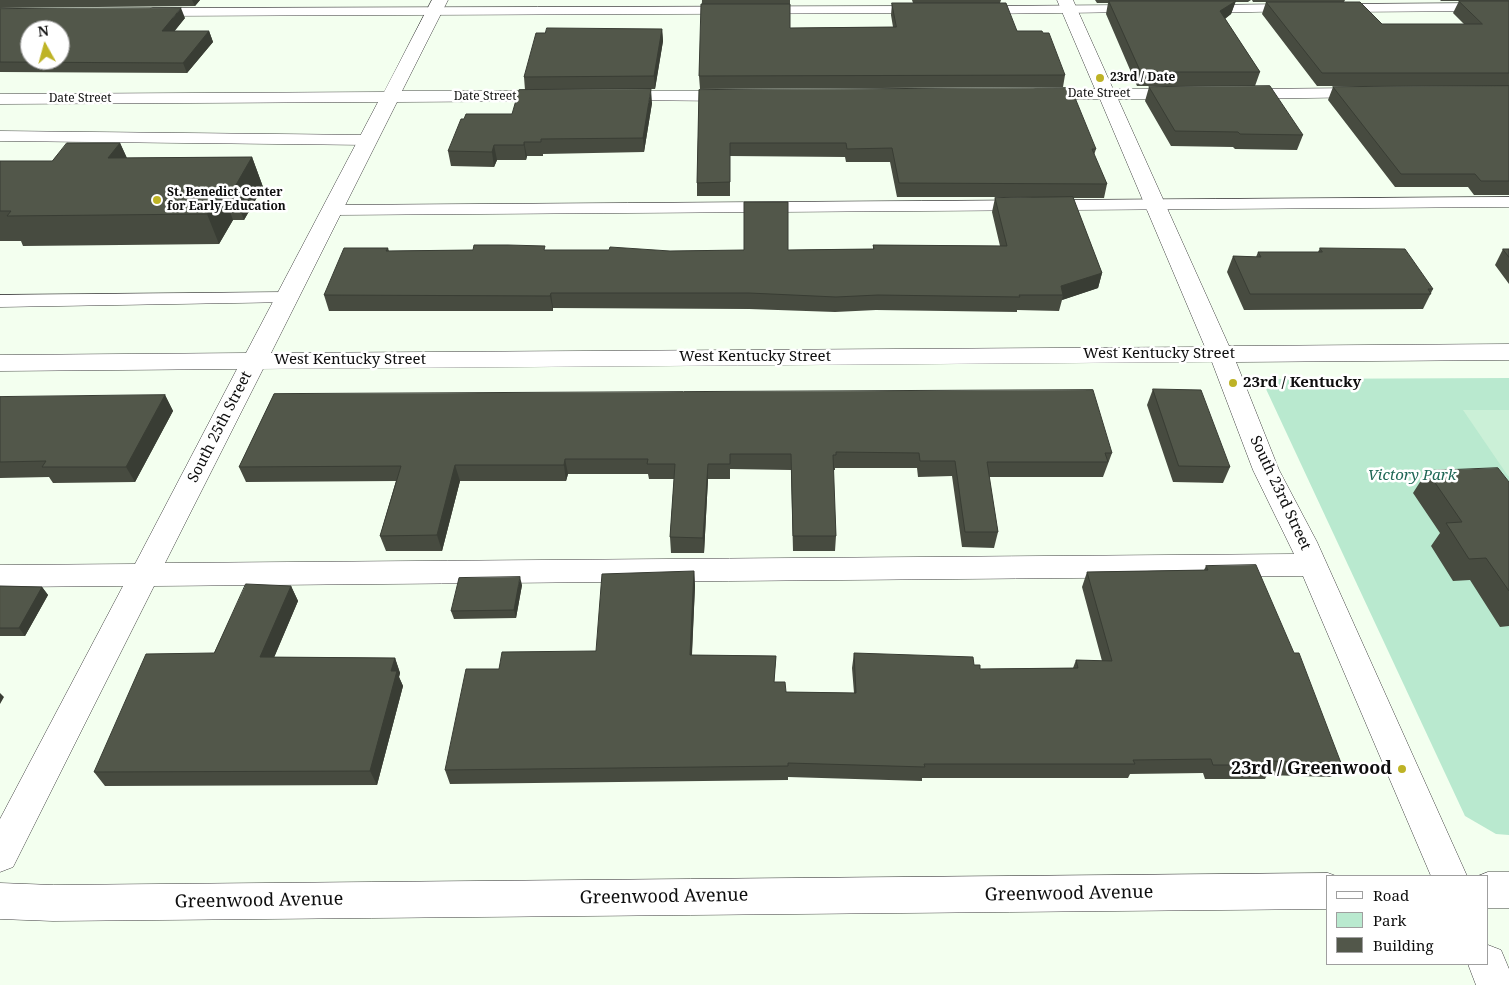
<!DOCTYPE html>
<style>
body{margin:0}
#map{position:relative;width:1509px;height:985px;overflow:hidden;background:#f3ffef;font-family:"Noto Serif",serif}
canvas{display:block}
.legend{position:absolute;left:1326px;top:875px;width:162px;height:90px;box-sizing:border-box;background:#fff;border:1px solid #9f9f9f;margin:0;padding:6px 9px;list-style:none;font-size:15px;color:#0e0e0e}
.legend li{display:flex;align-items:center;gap:10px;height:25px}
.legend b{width:25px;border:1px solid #9f9f9f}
.north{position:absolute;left:20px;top:20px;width:50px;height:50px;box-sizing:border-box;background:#fff;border:1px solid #9f9f9f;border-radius:50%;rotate:353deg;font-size:14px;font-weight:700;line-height:20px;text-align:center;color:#0e0e0e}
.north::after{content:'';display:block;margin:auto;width:18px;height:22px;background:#beb326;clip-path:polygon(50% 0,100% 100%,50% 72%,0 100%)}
</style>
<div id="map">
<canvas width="1509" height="985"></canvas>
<ul class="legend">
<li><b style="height:6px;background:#fff"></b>Road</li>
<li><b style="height:14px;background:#b9e9cf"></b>Park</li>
<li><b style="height:14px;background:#52574a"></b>Building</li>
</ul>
<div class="north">N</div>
</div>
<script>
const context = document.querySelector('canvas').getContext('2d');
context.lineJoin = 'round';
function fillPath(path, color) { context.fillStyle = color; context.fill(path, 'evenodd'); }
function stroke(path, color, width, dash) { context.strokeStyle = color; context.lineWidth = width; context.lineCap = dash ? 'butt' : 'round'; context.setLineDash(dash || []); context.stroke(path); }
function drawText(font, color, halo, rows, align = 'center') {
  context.font = font + ' "Noto Serif",serif'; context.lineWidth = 5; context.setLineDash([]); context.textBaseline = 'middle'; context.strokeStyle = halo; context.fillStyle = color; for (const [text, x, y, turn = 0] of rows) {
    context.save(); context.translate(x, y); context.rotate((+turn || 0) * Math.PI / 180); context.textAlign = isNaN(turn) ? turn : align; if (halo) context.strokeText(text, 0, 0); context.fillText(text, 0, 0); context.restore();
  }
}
const green = new Path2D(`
 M1509,378V835L1496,834L1465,816L1266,389L1269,379Z`);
const pitch = new Path2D(`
 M1463,410H1509V476H1508Z`);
const service = new Path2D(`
 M1509,3V11L1334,12L1327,8L1334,4Z
 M1296,4L1301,5L1303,8L1301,11L1202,13L1195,9L1202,5Z
 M1138,5L1143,6L1145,9L1143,12L977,14L970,10L977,6Z
 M923,6L930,10L928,13L152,16L145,12L152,8Z
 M0,131L369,135L375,137L377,140L375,143L369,145L0,141Z
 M1509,197V207L333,215L327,214L324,210L327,206L333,205Z
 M287,292L294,294L297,298L294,302L0,307V295Z`);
const minor = new Path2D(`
 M432,0H448L402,91H555L561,92L564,96L561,100L555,101L397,102L271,353L1205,347L1100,99H1036L1030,98L1027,94L1030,90L1036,89H1095L1057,0H1073L1113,89H1185L1191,90L1194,94L1191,98L1185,99H1118L1229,346L1509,344V360L1236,362L1279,470L1317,542L1467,876H1431L1303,576L154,586L13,867L0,872V819L123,586L0,587V565L135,564L237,369L0,371V355L246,353L378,102L0,104V94L384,92ZM1212,362L1253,470L1294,554L165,563L263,369Z
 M1368,88L1374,89L1377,93L1374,97L1238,99L1232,98L1229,94L1232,90L1238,89Z
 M616,91H735L741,92L744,96L741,100L735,101L610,100L607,96L610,92Z
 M1488,872H1509V908H1488V876H1478Z
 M1328,873L1336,876H1328V909L53,921L0,919V883L53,885Z
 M1488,945L1501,950L1509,969V985H1476L1468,964H1488Z`);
const wall = new Path2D(`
 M0,0H200L195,6L0,8Z
 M702,0H790V28L893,27L891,15L892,3H913L912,0H1001L1000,3L1017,31L1065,75L1063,87L700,89L699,76Z
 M1095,0H1251L1248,2H1235L1231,14L1225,19L1260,72L1255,86H1137L1106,14L1108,3H1097Z
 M1252,0H1345L1344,2L1382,24H1464L1453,13L1459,1H1441L1440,0H1509V86H1317L1262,14L1266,2H1253Z
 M0,9L185,18L174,31H209L213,42L187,73L0,72Z
 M662,29L663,41L655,89L525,90L524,77L545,33Z
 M1509,86V195H1474L1468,187H1395L1328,100L1333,87Z
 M1149,87L1303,135L1297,150L1235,149L1233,147L1171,146L1145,101Z
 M699,90L1096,149L1094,155L1107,184L1104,198H1073L1102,273L1098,288L1062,300L1059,311L1017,310V312L876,310L835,312L749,309L553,308V311H329L324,295L388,248L389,251L473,250L670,251L788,250L873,249V245L1000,246L992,212L995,198L1033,197H897L890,162H846L845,157L730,156V196H697V183Z
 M652,103L644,152L543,154V156H527L526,160H497L494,167L451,166L448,151L512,114Z
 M120,143L127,158L252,157L263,187L244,220H233L219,244L23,246L21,241H0V161H52Z
 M1320,248L1433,289L1423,309L1244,310L1227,272L1233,256L1256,257L1258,252H1318Z
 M1503,249H1509V284L1495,265Z
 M1153,389L1230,467L1223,483L1173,482L1147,405Z
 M274,394L1112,453L1103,477H989L998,532L994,548L962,547L952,476L918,477L917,468H835V470H833L836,536L835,551H793L791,470L730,469V479H708L704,553H671L670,537L674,479H649L648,474H568L566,481H460L442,551H386L380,536L396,481L246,482L239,467Z
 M165,395L173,411L135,482L53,483L49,477L0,478V397Z
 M1427,471L1509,482V626L1500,627L1470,580L1453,581L1431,546L1440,533L1413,493Z
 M1206,566L1341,763L1331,777L1267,775L1265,779H1205L1203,773L1130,774L1128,778H922V781L788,777V780L450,784L445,770L499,669L596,651L694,571L695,586L692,655L776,656L774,682L786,692L854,693L852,668L854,653L974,665L980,669L1073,668L1076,660L1102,661L1082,587L1087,572L1204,570Z
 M522,585L516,618L454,619L451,611Z
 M0,586L42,587L48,595L25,636H0Z
 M291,586L298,601L274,657L395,658L400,673L399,677L403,686L377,785L105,786L94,772L214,653Z`);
const shadedWall = new Path2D(`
 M192,0H200L195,6Z
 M1236,1L1231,14L1216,25L1220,11Z
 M181,8L185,18L166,42L162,31Z
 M662,29L663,41L655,89L654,76Z
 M209,31L213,42L187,73L183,63Z
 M651,89L652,103L644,152L643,138Z
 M524,142L527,156L526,160L524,145Z
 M120,143L133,172L108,158Z
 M494,145L497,160L494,167L492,152Z
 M252,157L263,187L244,220L233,190Z
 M222,190L233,220L219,244L207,214Z
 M1102,273L1098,288L1062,300L1063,295L1061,286Z
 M551,293L553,308V311L550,296Z
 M165,395L173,411L135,482L126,467Z
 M565,459L568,474L566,481L564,465Z
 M708,464V479L704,553L703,538Z
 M455,465L460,481L442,551L437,535Z
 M694,571L695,586L691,670L690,655Z
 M520,577L522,585L516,618L514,610Z
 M291,586L298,601L268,672L260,657Z
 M42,587L48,595L25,636L19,628Z
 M395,658L400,673L399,677L403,686L377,785L370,771L391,671Z
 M0,693L4,697L0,704Z`);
const building = new Path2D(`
 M1109,1H1236L1220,11L1260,72H1141Z
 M1459,1H1509V73H1322L1266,2H1360L1382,24H1482Z
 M892,3H1006L1017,31H1042L1043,33H1049L1065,75L699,76L701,4H790V28L896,27Z
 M181,8L162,31H209L183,63L0,62V9ZM30,30H60V60H30Z
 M547,28L662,29L654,76L524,77L536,33H545Z
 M1270,86L1303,135L1240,134L1238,132L1175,131L1149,87Z
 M1509,86V181H1481L1475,174H1401L1333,87Z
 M1071,88L1096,149H1092L1107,184L899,183L892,148L847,149L846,143H730V182L697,183L699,90Z
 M651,89L643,138L541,139V142H524V145H494L492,152L448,151L461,119H464L466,114H512L519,90Z
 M67,143H120L108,158L252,157L233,190H222L207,214L7,216L11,211H0V161H52Z
 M1073,197L1102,273L1061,286L1063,295H1019L1020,297L878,295L836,297L749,293H551L550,296L324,295L344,248H388L386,251L473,250L474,245H508L545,246L544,250H609L610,247L670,251L744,250V202H788V250L874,249L873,245L1007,246L995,198Z
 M1320,248L1405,249L1433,289H1428L1431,294H1250L1233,256L1261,257L1258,252H1322Z
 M1503,249H1509V257Z
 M1153,389L1201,390L1230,467L1179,466Z
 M1093,390L1112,453H1105L1108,462H987L998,532H965L955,461H920L919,453L836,452V455H833L836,536H793L791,454H730V464H708L703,538L670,537L675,464H647L648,459H565L564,465H455L437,535L380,536L401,466L239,467L274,394Z
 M165,395L126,467H42L46,461L0,462V397Z
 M1498,468L1509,482V591L1486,558L1469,559L1446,523L1462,522L1427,471Z
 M1256,565L1294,653H1299L1341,763L1272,761L1274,765H1213L1211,759L1133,760L1135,764H924L925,767L788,763V766L445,770L466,669H499L502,652L596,651L602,574L694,571L690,655L776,656L774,682H785L786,692L856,693L854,653L973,657L974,665H980V669L1078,668L1076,660L1112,661L1087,572L1208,570L1206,566Z
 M520,577L514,610L451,611L459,578Z
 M246,584L291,586L260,657L395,658L391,671H397L370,771L94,772L146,654L214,653Z
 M0,586L42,587L19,628H0Z`);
const markers = [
 [1100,78,5,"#beb326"],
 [157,200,5,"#beb326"],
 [1233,383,5,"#beb326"],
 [1402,769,5,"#beb326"]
];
const farPoinames = [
 ["23rd / Date",1110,78],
 ["St. Benedict Center",167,193],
 ["for Early Education",167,207]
];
const farStreetnames = [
 ["Date Street",1099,94],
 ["Date Street",485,97],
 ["Date Street",80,99]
];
const streetNames = [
 ["West Kentucky Street",1159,354],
 ["West Kentucky Street",755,357],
 ["West Kentucky Street",350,360],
 ["South 25th Street",220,427,-63],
 ["South 23rd Street",1280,493,65]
];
const poiNames = [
 ["23rd / Kentucky",1243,383]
];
const parkNames = [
 ["Victory Park",1412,476]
];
const nearPoinames = [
 ["23rd / Greenwood",1392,769]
];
const nearStreetnames = [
 ["Greenwood Avenue",1069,894,-1],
 ["Greenwood Avenue",664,897,-1],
 ["Greenwood Avenue",259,901,-1]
];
fillPath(green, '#b9e9cf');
fillPath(pitch, '#cbf0d7');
stroke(service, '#414141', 1);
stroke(minor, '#414141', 1);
fillPath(service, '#fff');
fillPath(minor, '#fff');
fillPath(wall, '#474b40');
fillPath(shadedWall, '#393d34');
fillPath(building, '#52574a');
stroke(building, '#393d34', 1);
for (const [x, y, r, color] of markers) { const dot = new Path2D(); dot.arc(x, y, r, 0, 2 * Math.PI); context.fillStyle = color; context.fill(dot); stroke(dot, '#fff', 2); }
drawText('bold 12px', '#0e0e0e', '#fff', farPoinames, 'left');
drawText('12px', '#0e0e0e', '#fff', farStreetnames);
drawText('15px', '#0e0e0e', '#fff', streetNames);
drawText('bold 15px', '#0e0e0e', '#fff', poiNames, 'left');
drawText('italic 15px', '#1e6655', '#fff', parkNames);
drawText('bold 18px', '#0e0e0e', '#fff', nearPoinames, 'right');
drawText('18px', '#0e0e0e', '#fff', nearStreetnames);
</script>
